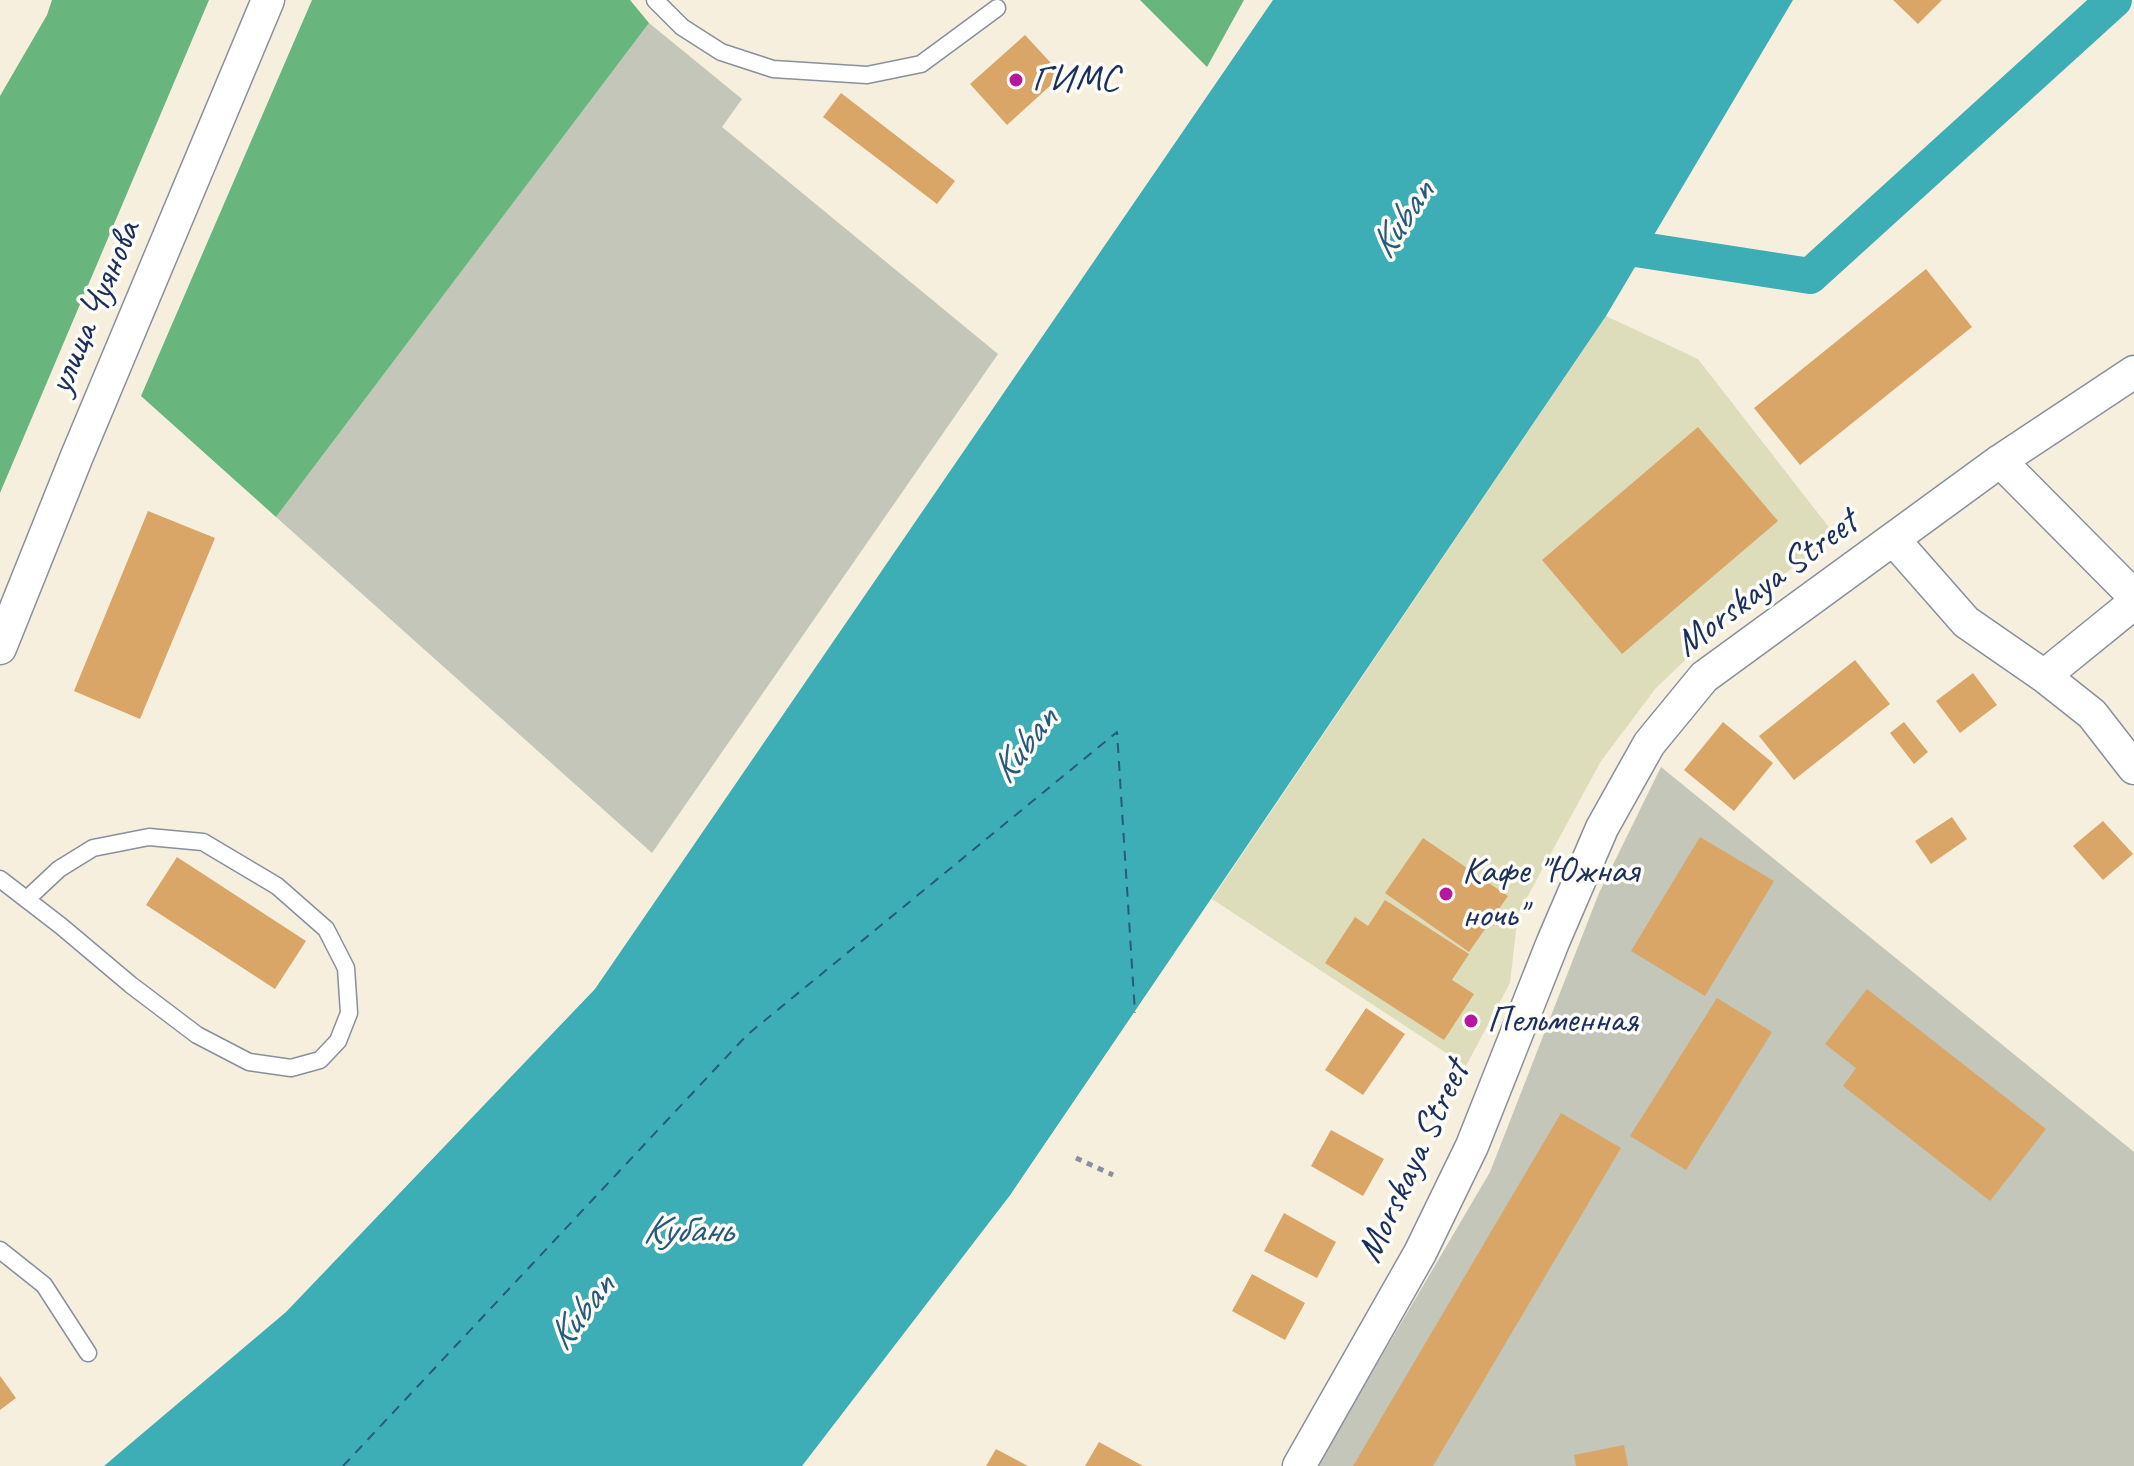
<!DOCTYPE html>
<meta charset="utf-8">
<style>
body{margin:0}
canvas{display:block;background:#f6efdd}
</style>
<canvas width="2134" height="1466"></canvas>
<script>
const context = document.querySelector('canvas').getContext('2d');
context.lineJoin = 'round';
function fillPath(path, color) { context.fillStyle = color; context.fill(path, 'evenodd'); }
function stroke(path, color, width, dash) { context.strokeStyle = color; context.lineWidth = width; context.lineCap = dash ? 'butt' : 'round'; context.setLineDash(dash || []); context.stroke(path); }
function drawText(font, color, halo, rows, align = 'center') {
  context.font = font + ' Caveat,sans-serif'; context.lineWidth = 7; context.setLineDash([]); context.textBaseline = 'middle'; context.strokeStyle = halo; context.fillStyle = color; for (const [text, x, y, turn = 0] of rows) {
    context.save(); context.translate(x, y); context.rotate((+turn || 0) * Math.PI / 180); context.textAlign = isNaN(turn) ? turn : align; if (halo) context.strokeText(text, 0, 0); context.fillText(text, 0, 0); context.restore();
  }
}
const built = new Path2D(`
 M1606,316L1698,359L1835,535L1734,613L1656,688L1601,761L1518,914L1510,983L1466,1066L1212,899Z`);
const industrial = new Path2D(`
 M649,23L742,99L722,127L998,354L652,853L276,517Z
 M1661,767L2134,1152V1466H1317L1490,1172L1599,893Z`);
const forest = new Path2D(`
 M52,0H209L0,493V96L47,15Z
 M312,0H630L649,23L276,517L141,396Z
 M1140,0H1244L1207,67Z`);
const water = new Path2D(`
 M1273,0H1793L1606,316L1011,1194L802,1466H104L286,1312L595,989Z`);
const pier = new Path2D(`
 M1167,965L1170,968L1014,1196L1011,1194Z`);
const canal = new Path2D(`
 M1597,243L1810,276L2114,0`);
const ferry = new Path2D(`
 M343,1466L747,1035L1117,732L1135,1013`);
const building = new Path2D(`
 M1893,0H1942L1918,24Z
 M1025,35L1062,75L1007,125L970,84Z
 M841,93L955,181L937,204L823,117Z
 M1926,269L1972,327L1800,465L1754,408Z
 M1698,427L1778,521L1622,654L1542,560Z
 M148,511L215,538L140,719L74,691Z
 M1855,660L1890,704L1794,780L1759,736Z
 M1973,673L1997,705L1960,733L1936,701Z
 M1723,722L1773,763L1734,811L1684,770Z
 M1904,722L1928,752L1914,764L1890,733Z
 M1952,817L1967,839L1931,864L1915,841Z
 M2103,821L2133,854L2103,880L2073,846Z
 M1700,837L1774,881L1705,996L1631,951Z
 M1423,838L1508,896L1469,952L1385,893Z
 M177,857L306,941L275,989L146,905Z
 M1385,900L1469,954L1452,980L1474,994L1444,1040L1325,963L1355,917L1368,926Z
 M1867,989L2046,1129L1990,1201L1843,1086L1856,1068L1825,1044Z
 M1717,998L1772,1032L1686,1170L1630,1136Z
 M1366,1008L1405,1034L1363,1095L1325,1070Z
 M1561,1113L1621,1148L1433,1466H1353Z
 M1331,1130L1384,1159L1363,1196L1311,1166Z
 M1284,1213L1336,1242L1317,1278L1264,1251Z
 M1252,1274L1305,1303L1285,1340L1232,1311Z
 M0,1376L16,1398L0,1410Z
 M1099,1442L1143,1466H1085Z
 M1624,1445L1628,1466H1576L1574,1455Z
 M996,1449L1028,1466H986Z`);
const path = new Path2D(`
 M1076,1158L1113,1175`);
const lane = new Path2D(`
 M655,0L682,27L721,52L773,69L867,75L921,64L997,8
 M0,879L61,926L131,985L197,1035L249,1062L291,1068L320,1060L338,1041L349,1013L346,968L326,929L277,886L203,842L149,837L93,848L59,869L27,899
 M0,1250L44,1285L88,1353`);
const street = new Path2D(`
 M2000,461L2134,596
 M1893,539L1966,622L2044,676L2092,714L2134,768
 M0,648L77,456L268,0
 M2044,676L2134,603
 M1299,1466L1420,1253L1472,1146L1553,942L1602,828L1649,744L1704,677L2000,461L2134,372`);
const markers = [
 [1016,80,8,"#b5179e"],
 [1446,894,8,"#b5179e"],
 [1471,1021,8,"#b5179e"]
];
const poiNames = [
 ["ГИМС",1032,80],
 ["Кафе \"Южная",1462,872],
 ["ночь\"",1462,916],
 ["Пельменная",1487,1021]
];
const streetNames = [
 ["улица Чуянова",95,308,-67],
 ["Morskaya Street",1767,584,-37],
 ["Morskaya Street",1414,1162,-65]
];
const waterNames = [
 ["Kuban",1403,220,-56],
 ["Kuban",1025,746,-52],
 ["Кубань",687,1232],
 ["Kuban",582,1313,-52]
];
fillPath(built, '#deddbb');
fillPath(industrial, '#c3c6b9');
fillPath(forest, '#68b57e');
fillPath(water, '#3daeb6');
fillPath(pier, '#f6efdd');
stroke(canal, '#3daeb6', 36);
stroke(ferry, '#275b7d', 2, [10, 8]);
fillPath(building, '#d9a668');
stroke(lane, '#888f9e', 19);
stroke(street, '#888f9e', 35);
stroke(path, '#888f9e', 5, [6, 6]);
stroke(lane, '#fff', 16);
stroke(street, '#fff', 32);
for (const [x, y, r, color] of markers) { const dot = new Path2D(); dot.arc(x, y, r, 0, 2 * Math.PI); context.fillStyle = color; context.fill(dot); stroke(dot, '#fdfcf7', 3); }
drawText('38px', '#1b2f5e', '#fdfcf7', poiNames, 'left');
drawText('38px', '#1b2f5e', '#fdfcf7', streetNames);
drawText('italic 40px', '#275b7d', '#fdfcf7', waterNames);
</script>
